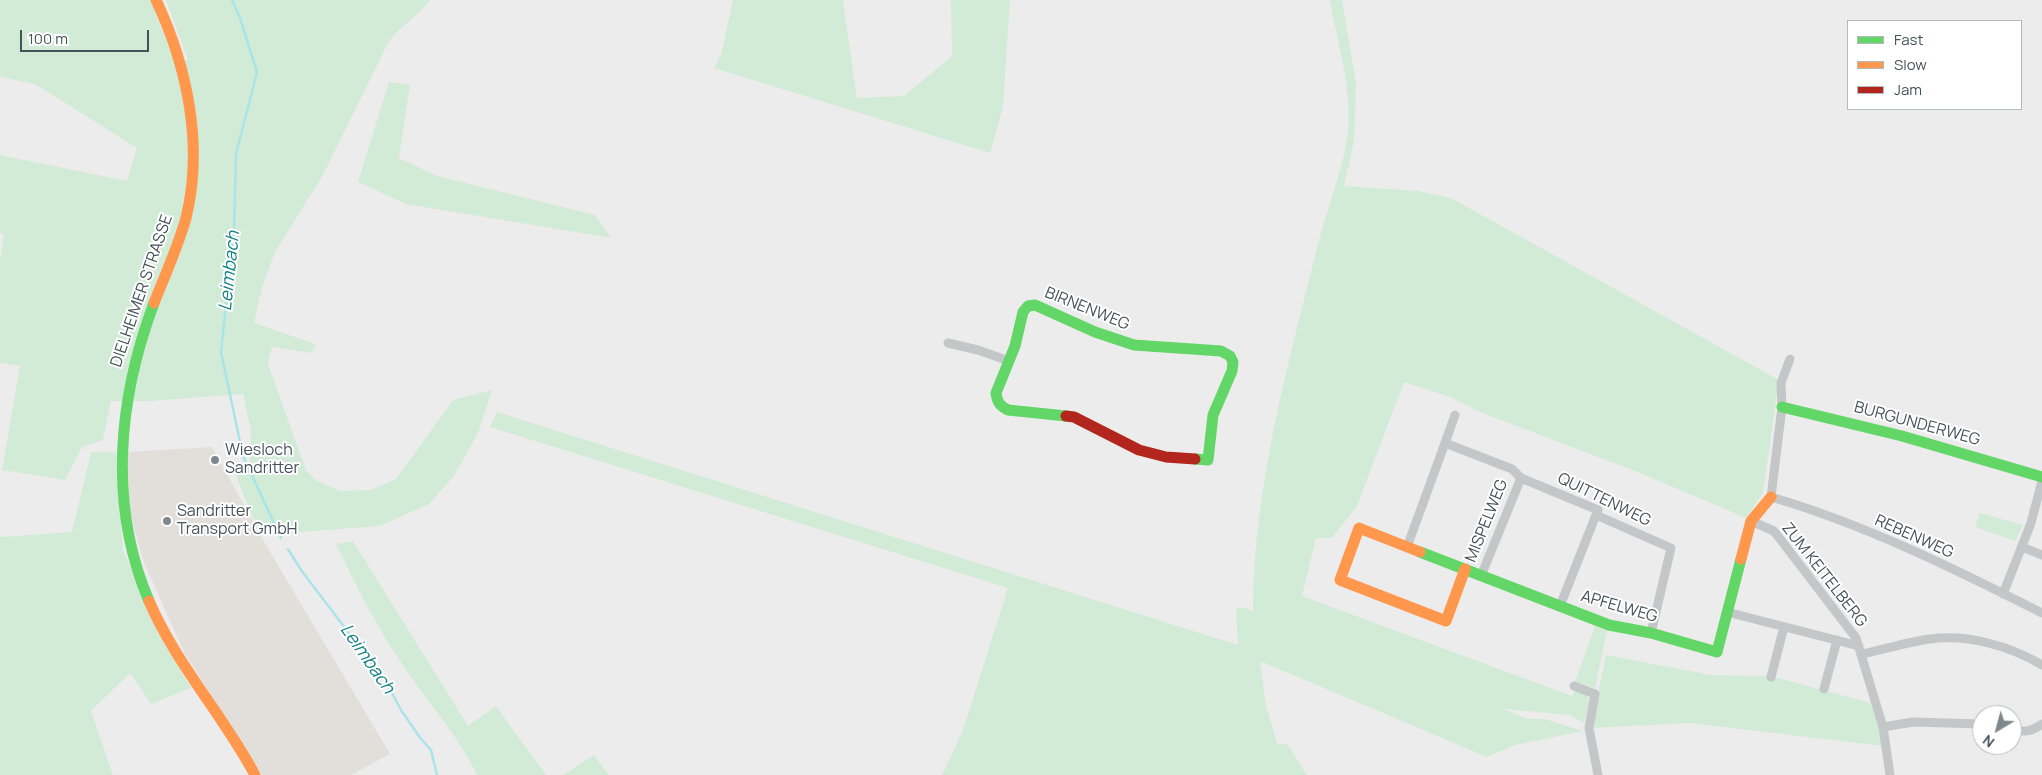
<!DOCTYPE html>
<style>
body{margin:0}
#map{position:relative;width:2042px;height:775px;overflow:hidden;background:#edecec;font-family:Manrope,sans-serif}
canvas{display:block}
.legend{position:absolute;left:1847px;top:20px;width:175px;height:90px;box-sizing:border-box;background:#fff;border:1px solid #b5babc;margin:0;padding:6px 9px;list-style:none;font-size:15px;color:#455258}
.legend li{display:flex;align-items:center;gap:10px;height:25px}
.legend b{width:25px;border:1px solid #b5babc}
.north{position:absolute;left:1972px;top:705px;width:50px;height:50px;box-sizing:border-box;background:#fff;border:1px solid #b5babc;border-radius:50%;rotate:217deg;font-size:14px;font-weight:700;line-height:20px;text-align:center;color:#455258}
.north::after{content:'';display:block;margin:auto;width:18px;height:22px;background:#80888c;clip-path:polygon(50% 0,100% 100%,50% 72%,0 100%)}
.scale{position:absolute;left:20px;top:30px;width:129px;height:22px;box-sizing:border-box;border:2px solid #455258;border-top:0;padding-left:6px;font-size:15px;line-height:18px;white-space:nowrap;color:#455258;-webkit-text-stroke:4px #fff;paint-order:stroke}
</style>
<div id="map">
<canvas width="2042" height="775"></canvas>
<ul class="legend">
<li><b style="height:6px;background:#63d668"></b>Fast</li>
<li><b style="height:6px;background:#ff974d"></b>Slow</li>
<li><b style="height:6px;background:#b3261e"></b>Jam</li>
</ul>
<div class="north">N</div>
<div class="scale">100 m</div>
</div>
<script>
const context = document.querySelector('canvas').getContext('2d');
context.lineJoin = 'round';
function fillPath(path, color) { context.fillStyle = color; context.fill(path, 'evenodd'); }
function stroke(path, color, width, dash) { context.strokeStyle = color; context.lineWidth = width; context.lineCap = dash ? 'butt' : 'round'; context.setLineDash(dash || []); context.stroke(path); }
function drawText(font, color, halo, rows, align = 'center') {
  context.font = font + ' Manrope,sans-serif'; context.lineWidth = 4; context.setLineDash([]); context.textBaseline = 'middle'; context.strokeStyle = halo; context.fillStyle = color; for (const [text, x, y, turn = 0] of rows) {
    context.save(); context.translate(x, y); context.rotate((+turn || 0) * Math.PI / 180); context.textAlign = isNaN(turn) ? turn : align; if (halo) context.strokeText(text, 0, 0); context.fillText(text, 0, 0); context.restore();
  }
}
const commercial = new Path2D(`
 M212,447L266,545L390,754L351,775H262L185,654L144,563L130,513L127,452Z`);
const green = new Path2D(`
 M0,0H151L174,61L188,60L166,0H430C418,17 399,26 388,43L323,175L275,252L262,287L254,323L316,344L312,353L272,347L268,364L306,470L317,481L340,491L371,490L396,479L453,400L492,390L479,431L454,476L429,504L380,526L260,535L232,466L250,462L251,431L243,394L149,401H111L103,440L82,447L65,480L2,470L20,366L0,363V261L4,234L0,233V155L127,181L137,148L35,84L0,77Z
 M733,0H843L857,98L904,96L952,56L951,0H1010L1003,107L990,153L714,68L721,55Z
 M1330,0H1342L1356,83L1354,141L1344,186L1418,191L1451,198L1779,380L1763,493L1746,518L1640,473L1480,412L1450,397L1404,382L1357,506L1332,538H1316L1302,596L1572,696L1575,690L1588,695L1589,704L1584,723L1570,715L1504,709L1528,719H1545L1583,731L1515,745L1487,757L1260,661L1266,705L1277,744H1287L1307,775H942L963,730L1008,588L490,427L497,412L1238,645L1236,608H1245L1253,612C1253,487 1288,365 1318,244C1327,209 1344,167 1348,131C1352,86 1337,43 1330,0Z
 M389,82L410,85L399,158L437,176L595,215L611,238L406,204L358,182Z
 M91,452H116L123,550L159,635L191,688L151,704L130,673L91,711L113,775H0V537L72,532Z
 M1980,513L2023,525L2015,541L1975,527Z
 M353,541L468,726L496,706L546,775H477C459,737 432,708 409,674C380,633 357,589 336,544Z
 M1595,626L1607,631L1595,688L1575,682Z
 M1606,655L1711,675L1771,676L1874,704L1883,746L1690,723L1591,728Z
 M594,755L609,775H563Z`);
const stream = new Path2D(`
 M232,0L240,18L257,72L236,154L234,230L221,352L243,456L281,538
 M288,549L301,570L386,682L401,710L421,739L431,750L437,775`);
const street = new Path2D(`
 M948,343L978,350L1009,361
 M1790,359L1781,383L1782,407L1771,497C1864,524 1955,569 2042,613
 M1445,443L1455,415
 M1751,521L1774,531L1856,638L1883,727L1890,775
 M1407,547L1445,443L1512,469L1521,478L1598,510L1596,515L1671,548L1651,633
 M2022,547L2042,555
 M1481,576L1521,478
 M2003,594L2031,523L2042,481
 M1560,606L1596,515
 M1727,612L1859,646
 M1862,654C1885,649 1908,642 1930,639C1968,634 2010,646 2042,665
 M1771,677L1784,627
 M1574,686L1595,694L1589,728L1598,775
 M1824,689L1837,640
 M1883,727L1913,722L1982,724
 M2012,730C2025,732 2031,732 2042,724`);
const fast = new Path2D(`
 M1035,305L1095,332L1134,345L1221,351L1230,356L1233,362L1232,371L1213,415L1208,460L1195,459
 M1035,305L1028,306L1023,312L1015,346L996,393C997,402 1000,406 1008,410L1066,416
 M1782,407L1902,436L2042,477
 M1420,552L1609,625L1651,633L1717,652L1741,559
 M149,601C108,505 118,399 154,303`);
const slow = new Path2D(`
 M154,303C165,275 178,247 186,218C204,145 187,66 156,0
 M1420,552L1359,528L1340,580L1446,621L1465,569
 M1741,559L1751,521L1771,497
 M149,601C176,664 223,715 255,775`);
const jam = new Path2D(`
 M1066,416L1074,417L1139,450L1166,457L1195,459`);
const markers = [
 [215,460,5,"#80888c"],
 [167,521,5,"#80888c"]
];
const streetNames = [
 ["DIELHEIMER STRASSE",142,291,-71],
 ["BIRNENWEG",1087,309,22],
 ["BURGUNDERWEG",1917,424,15],
 ["QUITTENWEG",1604,500,26],
 ["MISPELWEG",1487,521,-68],
 ["REBENWEG",1914,537,24],
 ["ZUM KEITELBERG",1824,575,52],
 ["APFELWEG",1619,607,16]
];
const poiNames = [
 ["Wiesloch",225,451],
 ["Sandritter",225,469],
 ["Sandritter",177,512],
 ["Transport GmbH",177,530]
];
const waterNames = [
 ["Leimbach",230,271,-84],
 ["Leimbach",367,659,55]
];
fillPath(commercial, '#e2deda');
fillPath(green, '#d2ebd7');
stroke(stream, '#a8e4e8', 2.5);
stroke(street, '#c4c7c8', 9);
stroke(fast, '#63d668', 11);
stroke(slow, '#ff974d', 11);
stroke(jam, '#b3261e', 11);
for (const [x, y, r, color] of markers) { const dot = new Path2D(); dot.arc(x, y, r, 0, 2 * Math.PI); context.fillStyle = color; context.fill(dot); stroke(dot, '#fff', 2); }
drawText('16px', '#455258', '#fff', streetNames);
drawText('16px', '#455258', '#fff', poiNames, 'left');
drawText('italic 18px', '#148087', '#fff', waterNames);
</script>
